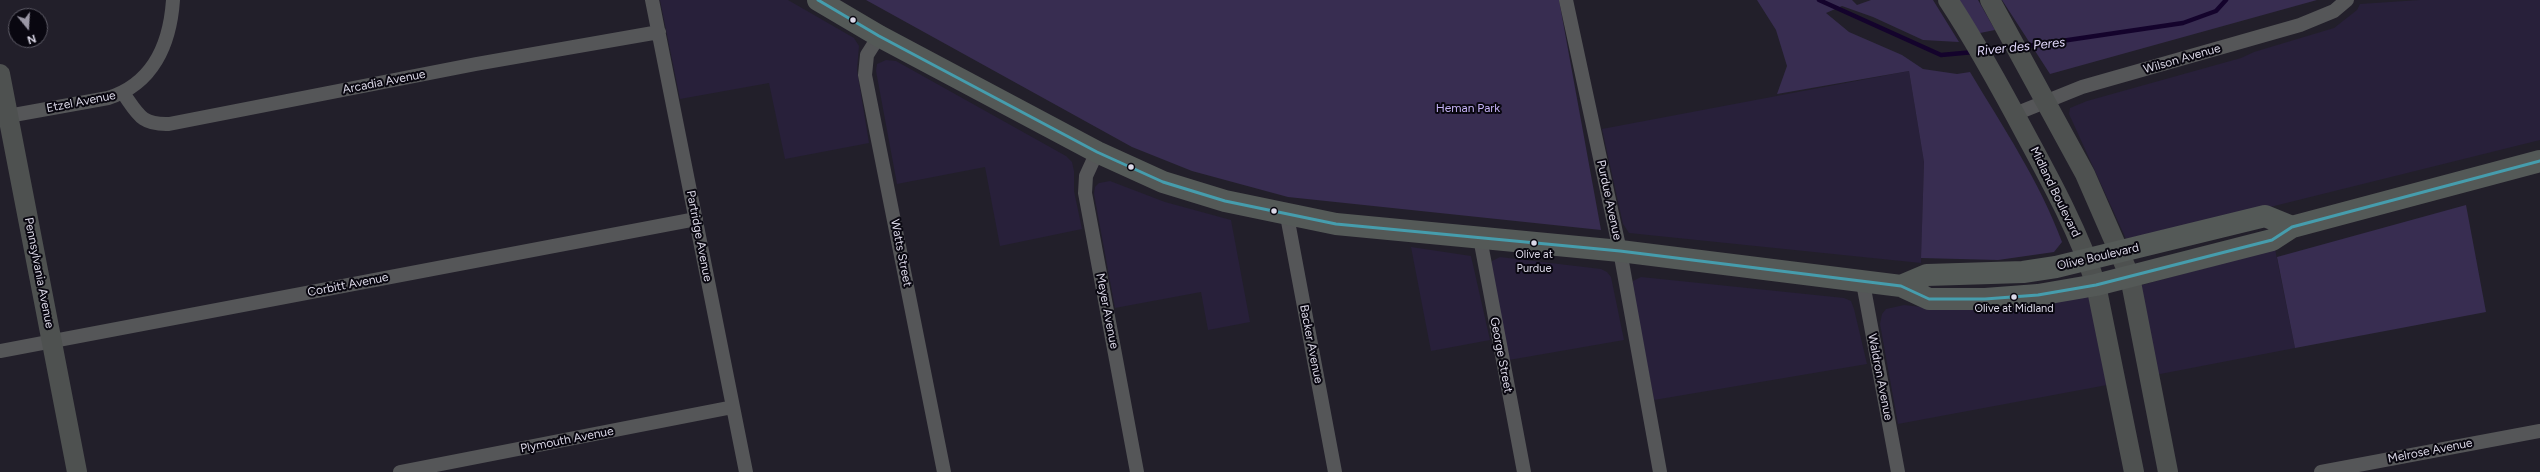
<!DOCTYPE html>
<style>
body{margin:0}
#map{position:relative;width:2540px;height:472px;overflow:hidden;background:#221f2a;font-family:Figtree,sans-serif}
canvas{display:block}
.north{position:absolute;left:8px;top:8px;width:40px;height:40px;box-sizing:border-box;background:#090710;border:1px solid #5d5b66;border-radius:50%;rotate:162deg;font-size:11px;font-weight:700;line-height:16px;text-align:center;color:#dbd8e7}
.north::after{content:'';display:block;margin:auto;width:14px;height:18px;background:#9a97a5;clip-path:polygon(50% 0,100% 100%,50% 72%,0 100%)}
</style>
<div id="map">
<canvas width="2540" height="472"></canvas>
<div class="north">N</div>
</div>
<script>
const context = document.querySelector('canvas').getContext('2d');
context.lineJoin = 'round';
function fillPath(path, color) { context.fillStyle = color; context.fill(path, 'evenodd'); }
function stroke(path, color, width, dash) { context.strokeStyle = color; context.lineWidth = width; context.lineCap = dash ? 'butt' : 'round'; context.setLineDash(dash || []); context.stroke(path); }
function drawText(font, color, halo, rows, align = 'center') {
  context.font = font + ' Figtree,sans-serif'; context.lineWidth = 4; context.setLineDash([]); context.textBaseline = 'middle'; context.strokeStyle = halo; context.fillStyle = color; for (const [text, x, y, turn = 0] of rows) {
    context.save(); context.translate(x, y); context.rotate((+turn || 0) * Math.PI / 180); context.textAlign = isNaN(turn) ? turn : align; if (halo) context.strokeText(text, 0, 0); context.fillText(text, 0, 0); context.restore();
  }
}
const built = new Path2D(`
 M660,0H788L854,38L859,46L857,70L869,143L785,159L769,83L680,99Z
 M2420,0H2540V140L2258,210L2126,239L2069,114L2070,108L2087,101L2241,58L2254,52L2334,28L2357,10L2360,4Z
 M886,60L896,61L1066,156L1072,162L1074,171V191L1082,229L1000,246L985,167L897,184L876,71L877,64Z
 M1909,71L1924,162L1921,263L1629,233L1623,224L1602,129Z
 M1110,181L1165,202L1231,220L1250,322L1208,330L1201,292L1115,308L1094,194L1095,187L1099,183Z
 M1411,247L1471,256L1490,340L1431,351Z
 M2275,249L2295,348L2155,375L2138,286Z
 M1500,257L1601,269L1607,272L1611,277L1624,340L1509,360L1491,269L1492,261Z
 M1641,277L1844,298L1851,301L1854,309L1867,364L1654,400L1632,286L1633,281Z
 M2085,296L2091,299L2107,385L1898,424L1880,324L1882,314L1886,309L1904,305L1938,309Z`);
const green = new Path2D(`
 M866,0H1559L1601,230L1288,197L1192,171L1132,147Z
 M1757,0H1852L1857,5L1871,0H1933L1959,42L1923,40L1873,17L1842,6L1826,13L1849,32L1902,55L1923,69L1957,74L1970,72C2003,127 2040,182 2062,242L2054,252L1998,260L1921,258L1924,162L1909,71L1777,94L1787,66L1776,30Z
 M1957,0H1978L1995,30L1980,33Z
 M2002,0H2317L2050,74Z
 M2466,205L2486,312L2295,348L2277,257Z`);
const stream = new Path2D(`
 M1819,0L1941,55L1974,52
 M2021,47L2183,23L2216,11L2226,0
 M1985,51L2009,48`);
const street = new Path2D(`
 M652,0L746,472
 M1566,0L1620,251L1660,472
 M879,36L867,55L865,75L944,472
 M123,93C138,114 141,125 169,124L476,64L659,32
 M2015,114L2082,87L2300,25L2334,11L2347,0
 M8,116L108,98C153,84 170,44 173,0
 M1097,152L1086,176L1085,193L1137,472
 M1287,216L1335,472
 M1480,238L1524,472
 M1863,283L1898,472
 M0,351L696,219
 M400,472L733,407
 M2321,472L2540,431`);
const secondary = new Path2D(`
 M1948,0C1977,44 2002,90 2027,137C2053,185 2079,233 2096,285L2134,472
 M1990,0L2085,174L2130,277L2168,472
 M0,74L77,472`);
const primary = new Path2D(`
 M818,0L879,36L1097,152L1163,182L1225,201L1336,224L1620,251L1901,286L1929,299H1985L2038,295L2096,285L2272,240L2292,227L2540,161
 M1901,286L1927,275L2023,272L2056,267L2265,216L2292,227`);
const bus1 = new Path2D(`
 M818,0L879,36L1097,152L1163,182L1225,201L1336,224L1620,251L1901,286L1929,299H1985L2038,295L2096,285L2272,240L2292,227L2540,161`);
const markers = [
 [853,20,3.5,"#dbd8e7"],
 [1131,167,3.5,"#dbd8e7"],
 [1274,211,3.5,"#dbd8e7"],
 [1534,243,3.5,"#dbd8e7"],
 [2014,297,3.5,"#dbd8e7"]
];
const busNames = [
 ["Olive at",1534,255],
 ["Purdue",1534,269],
 ["Olive at Midland",2014,309]
];
const streetNames = [
 ["Wilson Avenue",2182,59,-16],
 ["Arcadia Avenue",384,82,-11],
 ["Etzel Avenue",81,102,-11],
 ["Midland Boulevard",2055,192,64],
 ["Purdue Avenue",1609,200,78],
 ["Partridge Avenue",699,236,79],
 ["Watts Street",901,253,79],
 ["Olive Boulevard",2098,257,-13],
 ["Pennsylvania Avenue",39,273,79],
 ["Corbitt Avenue",348,285,-11],
 ["Meyer Avenue",1107,311,79],
 ["Backer Avenue",1311,344,79],
 ["George Street",1501,355,79],
 ["Waldron Avenue",1880,377,79],
 ["Plymouth Avenue",567,440,-11],
 ["Melrose Avenue",2430,451,-11]
];
const parkNames = [
 ["Heman Park",1468,108]
];
const waterNames = [
 ["River des Peres",2021,47,-6]
];
fillPath(built, '#28203a');
fillPath(green, '#382d51');
stroke(stream, '#14032c', 4.5);
stroke(street, '#555658', 14);
stroke(secondary, '#4e5150', 20);
stroke(primary, '#545957', 22);
stroke(bus1, '#469dad', 3);
for (const [x, y, r, color] of markers) { const dot = new Path2D(); dot.arc(x, y, r, 0, 2 * Math.PI); context.fillStyle = color; context.fill(dot); stroke(dot, '#090710', 1.5); }
drawText('11px', '#dbd8e7', '#090710', busNames);
drawText('12px', '#dbd8e7', '#090710', streetNames);
drawText('12px', '#c6b3f5', '#090710', parkNames);
drawText('italic 13px', '#e2d9fb', '#090710', waterNames);
</script>
